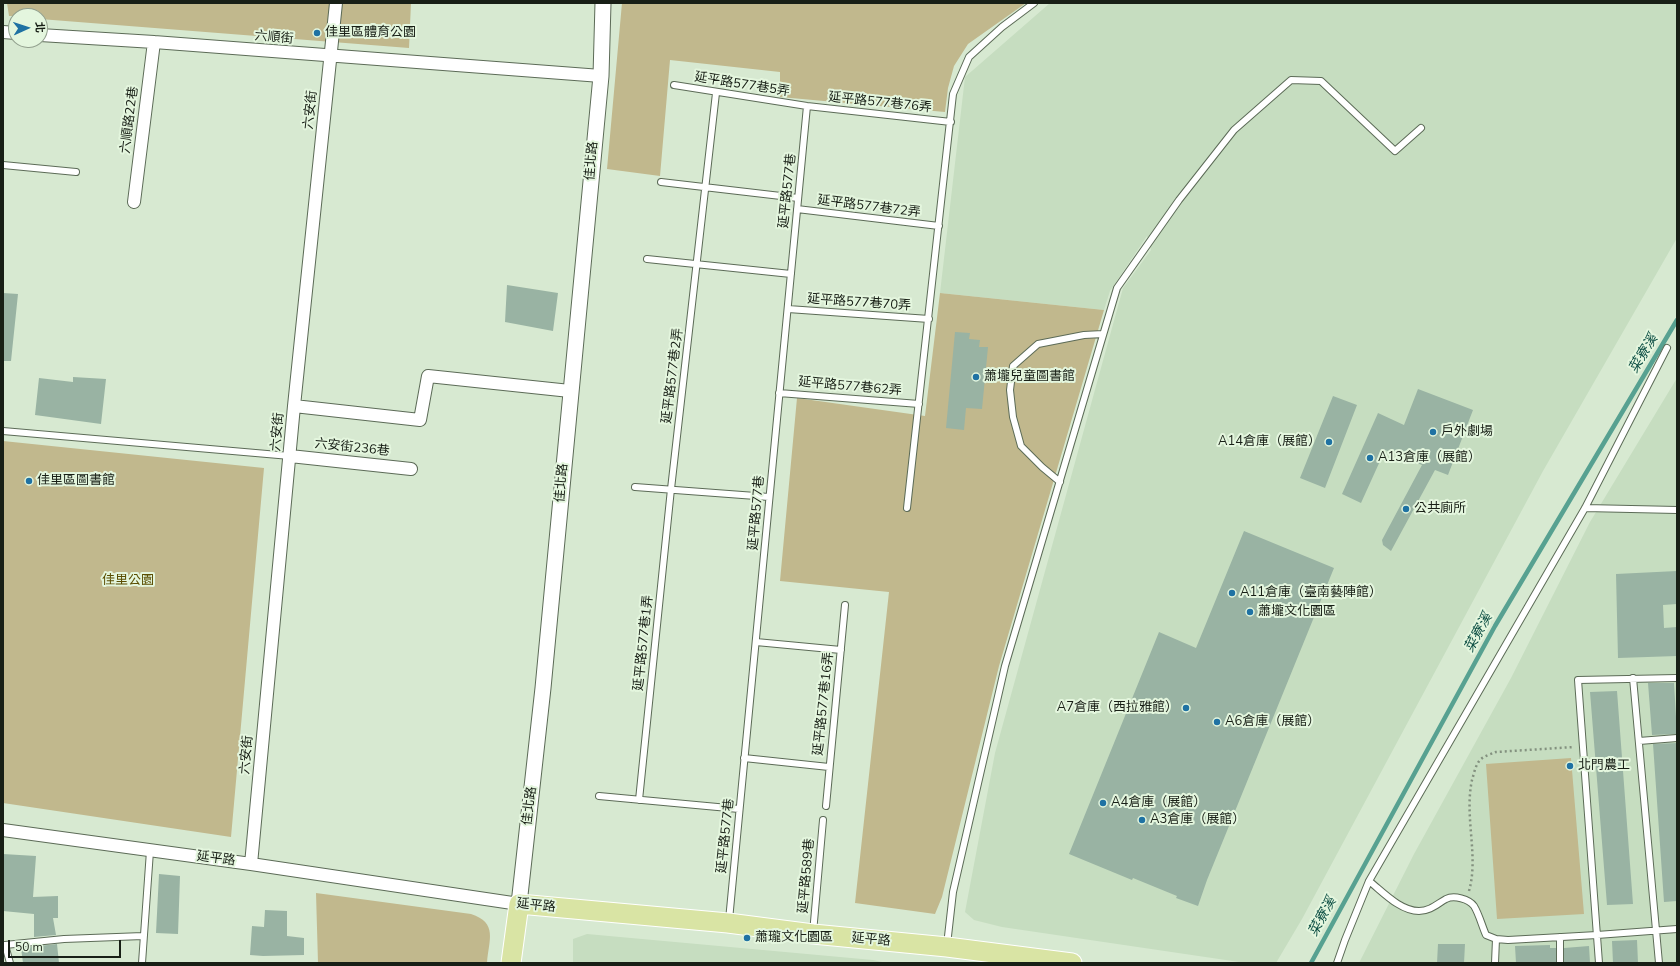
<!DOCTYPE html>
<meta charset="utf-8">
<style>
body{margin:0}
#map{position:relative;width:1680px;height:966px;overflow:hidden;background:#d7e9d1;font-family:"Nunito Sans","Noto Sans TC",sans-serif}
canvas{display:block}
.frame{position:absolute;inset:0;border:4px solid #181f16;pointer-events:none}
.north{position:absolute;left:8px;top:8px;width:40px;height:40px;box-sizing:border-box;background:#e4f6de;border:1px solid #92a08e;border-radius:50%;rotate:87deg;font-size:11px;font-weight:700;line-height:16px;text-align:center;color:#181f16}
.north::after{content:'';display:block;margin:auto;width:14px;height:18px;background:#1f72a3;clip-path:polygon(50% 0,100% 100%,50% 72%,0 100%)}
.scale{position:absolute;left:8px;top:940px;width:113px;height:18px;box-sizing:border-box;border:2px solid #181f16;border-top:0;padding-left:5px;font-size:12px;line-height:14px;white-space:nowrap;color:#181f16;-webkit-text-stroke:3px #e4f6de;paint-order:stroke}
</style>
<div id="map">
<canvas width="1680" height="966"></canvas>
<div class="frame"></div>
<div class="north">北</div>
<div class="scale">50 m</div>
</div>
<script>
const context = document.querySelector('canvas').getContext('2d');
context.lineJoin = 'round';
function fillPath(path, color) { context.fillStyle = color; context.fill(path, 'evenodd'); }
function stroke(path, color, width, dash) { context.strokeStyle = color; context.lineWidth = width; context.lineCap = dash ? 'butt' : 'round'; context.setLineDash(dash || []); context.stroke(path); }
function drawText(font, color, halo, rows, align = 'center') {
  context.font = font + ' "Nunito Sans","Noto Sans TC",sans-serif'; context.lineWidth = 4; context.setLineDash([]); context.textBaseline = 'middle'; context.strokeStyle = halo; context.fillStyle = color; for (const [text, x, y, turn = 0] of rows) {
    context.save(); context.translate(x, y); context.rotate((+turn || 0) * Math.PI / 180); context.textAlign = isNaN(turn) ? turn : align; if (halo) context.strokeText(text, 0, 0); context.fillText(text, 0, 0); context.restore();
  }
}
const built = new Path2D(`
 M1050,3H1677V238L1543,471L1302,919L1276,963H1246L1002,927L974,920L965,912L995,753L1123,288L1151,250L1147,236L1110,291L1104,310L940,293L965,77Z
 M1677,378V963H1359L1414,854L1511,678L1590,522Z
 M587,934L873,960L887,963H573V939Z`);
const green = new Path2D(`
 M7,3H411L409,48L40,19V16H9Z
 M622,3H1026L968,44L954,66L948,88L945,112L780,97V72L670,60L660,176L607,169Z
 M940,293L1104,310L999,666L942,897L935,914L855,903L889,592L780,581L797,398L925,416Z
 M3,441L264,468L231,837L3,803Z
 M1571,758L1584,914L1497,919L1486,764Z
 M316,893L471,914C498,923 489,939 487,963H318Z`);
const stream = new Path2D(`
 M1311,963L1495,626L1677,320`);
const building = new Path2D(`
 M507,285L558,293L553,331L505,322Z
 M3,293L18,294L11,361H3Z
 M955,332L970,333L969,339L980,340L979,347H988L982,409L966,408L964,430L946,428Z
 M73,377L106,379L101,424L35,415L39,378L73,382Z
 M1418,389L1473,410L1448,475L1435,470L1391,551L1383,545L1382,540L1422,465L1385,450L1361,503L1342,494L1378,413L1404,425Z
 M1333,396L1357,405L1325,488L1300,478Z
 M1244,531L1334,568L1207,880L1198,906L1176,898L1177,896L1133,878L1132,880L1069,854L1159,632L1196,648Z
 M1677,571V604L1663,605L1664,628L1677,627V656L1618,658L1616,574Z
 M1648,683H1674L1677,734L1652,735Z
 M1617,691L1633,904L1607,905L1590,692Z
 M1677,743V901L1664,902L1653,744Z
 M3,854L36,856L33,897L58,896V918H53L56,935L34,937V914L3,911Z
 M159,874L180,876L178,934L156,933Z
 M265,910L287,911V936L304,938V955L263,956L250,955L252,926L264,927Z
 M1637,940L1638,963H1613L1612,941Z
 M57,944L59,963H23L21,948Z
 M1438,944H1465L1464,963H1437Z
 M1550,945V948H1556V963H1516L1515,946Z
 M1589,946L1590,963H1564V948Z`);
const path = new Path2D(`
 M1469,891C1479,856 1464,817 1472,780C1474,774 1475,766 1480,760C1484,756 1491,754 1496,752L1574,747`);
const service = new Path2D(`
 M674,85L807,106L951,122
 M3,165L76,172
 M661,182L798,198
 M797,209L939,226
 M647,259L791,274
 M788,309L929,319
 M779,393L919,404
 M3,431L290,456
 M1060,482L1042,467L1021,446L1013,417L1010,390L1013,366L1038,344L1084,335L1103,334
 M635,487L769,497
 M907,508L953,94L969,57L1002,27L1034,3
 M1585,508L1677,510
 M756,642L841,650
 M1633,678L1659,963
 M1639,741L1677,738
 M744,758L829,767
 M599,796L739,809
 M639,800L671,489L716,93
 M826,806L845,605
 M1369,881C1383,892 1400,911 1419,911C1430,911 1437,904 1446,899C1454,895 1469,899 1474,906C1479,914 1482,926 1486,935L1496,939L1508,940L1597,935L1677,929
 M729,920L807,106
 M813,933L823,820
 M947,945L953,892L1005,666L1117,288L1179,200L1234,130L1291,80L1321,81L1395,151L1421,128
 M10,963L5,945L64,939L143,936
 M142,963L150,851
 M1337,963L1345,940L1369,881L1585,508L1667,348
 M1495,963L1496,939
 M1560,963V937
 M1599,963L1578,680L1677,678`);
const minor = new Path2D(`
 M3,32L16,33
 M40,35L154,42L601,76
 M134,202L154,42
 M294,406L420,420L428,376L570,391
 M290,456L411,469
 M3,830L251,864L519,904
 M251,864L294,406L336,3`);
const tertiary = new Path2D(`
 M519,904L543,688L601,76L603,3`);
const primary = new Path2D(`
 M511,963L519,904L728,923L813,934L947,947L1072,963`);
const markers = [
 [317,33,4,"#1f72a3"],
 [976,377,4,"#1f72a3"],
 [1433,432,4,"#1f72a3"],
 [1329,442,4,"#1f72a3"],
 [1370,458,4,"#1f72a3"],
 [29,481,4,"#1f72a3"],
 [1406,509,4,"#1f72a3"],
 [1232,593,4,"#1f72a3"],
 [1250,612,4,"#1f72a3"],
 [1186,708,4,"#1f72a3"],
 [1217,722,4,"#1f72a3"],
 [1570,766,4,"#1f72a3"],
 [1103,803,4,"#1f72a3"],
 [1142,820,4,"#1f72a3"],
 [747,938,4,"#1f72a3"]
];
const poiNames = [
 ["佳里區體育公園",325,33],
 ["蕭壠兒童圖書館",984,377],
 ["戶外劇場",1441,432],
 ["A14倉庫（展館）",1321,442,"right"],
 ["A13倉庫（展館）",1378,458],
 ["佳里區圖書館",37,481],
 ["公共廁所",1414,509],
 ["A11倉庫（臺南藝陣館）",1240,593],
 ["蕭壠文化園區",1258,612],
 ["A7倉庫（西拉雅館）",1178,708,"right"],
 ["A6倉庫（展館）",1225,722],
 ["北門農工",1578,766],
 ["A4倉庫（展館）",1111,803],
 ["A3倉庫（展館）",1150,820],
 ["蕭瓏文化園區",755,938]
];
const streetNames = [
 ["六順街",274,38,5],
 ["延平路577巷5弄",742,85,9],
 ["延平路577巷76弄",880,103,6],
 ["六安街",311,110,-84],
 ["六順路22巷",130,120,-83],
 ["佳北路",592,161,-85],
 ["延平路577巷",788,191,-84],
 ["延平路577巷72弄",869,207,7],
 ["延平路577巷70弄",859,303,4],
 ["延平路577巷2弄",673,376,-83],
 ["延平路577巷62弄",850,387,5],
 ["六安街",278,432,-85],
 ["六安街236巷",352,448,6],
 ["佳北路",562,483,-85],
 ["延平路577巷",757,513,-85],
 ["延平路577巷1弄",644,643,-84],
 ["延平路577巷16弄",824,704,-84],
 ["六安街",247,755,-85],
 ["佳北路",530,806,-83],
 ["延平路577巷",726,836,-84],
 ["延平路",216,859,7],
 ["延平路589巷",807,876,-85],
 ["延平路",536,906,6],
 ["延平路",871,940,5]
];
const parkNames = [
 ["佳里公園",128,581]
];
const waterNames = [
 ["菜寮溪",1644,354,-59],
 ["菜寮溪",1479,633,-61],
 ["菜寮溪",1323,917,-61]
];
fillPath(built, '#c6ddc0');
fillPath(green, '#c1b88d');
stroke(stream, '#57a191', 4.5);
fillPath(building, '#99b3a3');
stroke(service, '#5c6b57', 8);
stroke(minor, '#5c6b57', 14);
stroke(tertiary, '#5c6b57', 17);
stroke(primary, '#fff', 21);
stroke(path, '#83917f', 2.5, [2, 3]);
stroke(service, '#fff', 6);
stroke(minor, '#fff', 12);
stroke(tertiary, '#fff', 15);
stroke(primary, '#d9e4a4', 19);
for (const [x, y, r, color] of markers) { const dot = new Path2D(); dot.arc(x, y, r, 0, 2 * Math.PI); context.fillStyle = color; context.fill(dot); stroke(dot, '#e4f6de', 1.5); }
drawText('13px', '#181f16', '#e4f6de', poiNames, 'left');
drawText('13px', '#181f16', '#e4f6de', streetNames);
drawText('13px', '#5a4d01', '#e4f6de', parkNames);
drawText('italic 14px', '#0b4d42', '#e4f6de', waterNames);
</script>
